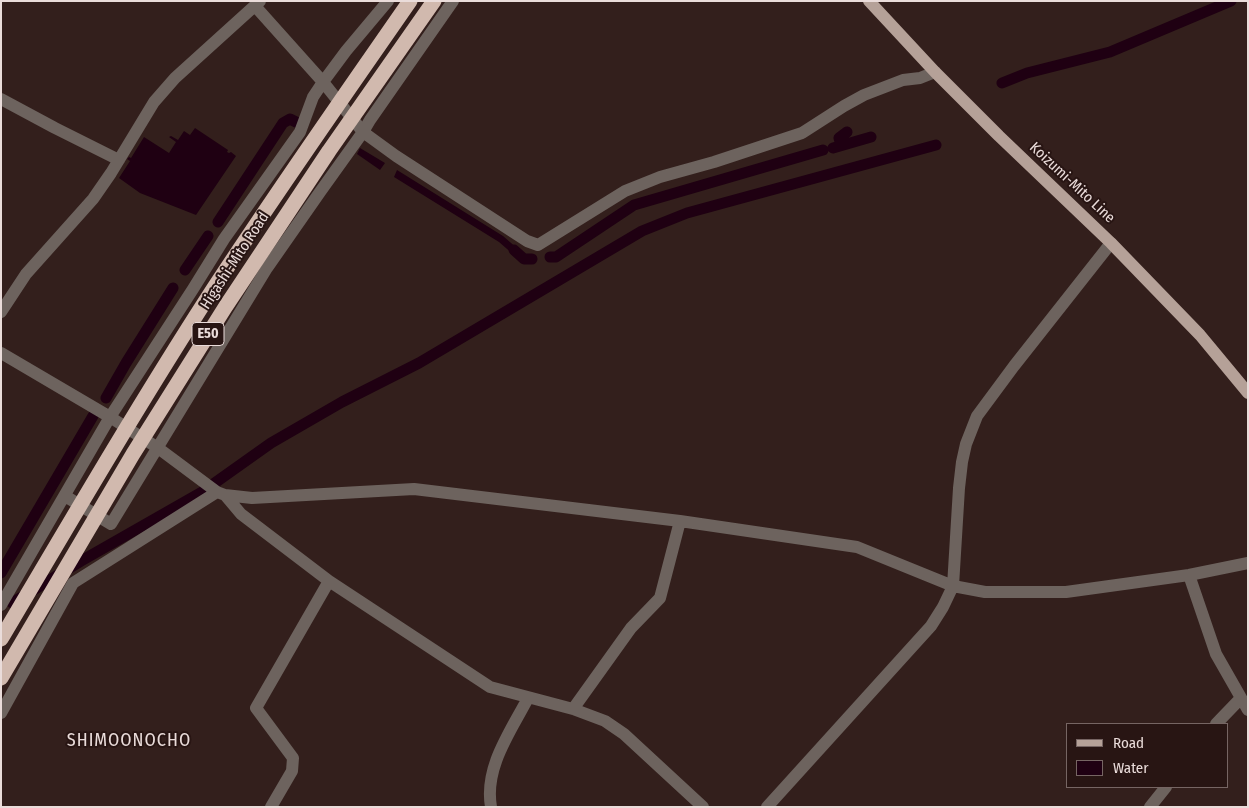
<!DOCTYPE html>
<style>
body{margin:0}
#map{position:relative;width:1249px;height:808px;overflow:hidden;background:#331f1c;font-family:"Fira Sans Condensed",sans-serif}
canvas{display:block}
.frame{position:absolute;inset:0;border:2px solid #eadcda;pointer-events:none}
.legend{position:absolute;left:1066px;top:723px;width:162px;height:65px;box-sizing:border-box;background:#281513;border:1px solid #766563;margin:0;padding:6px 9px;list-style:none;font-size:15px;color:#eadcda}
.legend li{display:flex;align-items:center;gap:10px;height:25px}
.legend b{width:25px;border:1px solid #766563}
</style>
<div id="map">
<canvas width="1249" height="808"></canvas>
<div class="frame"></div>
<ul class="legend">
<li><b style="height:6px;background:#b5a198"></b>Road</li>
<li><b style="height:14px;background:#1f0012"></b>Water</li>
</ul>
</div>
<script>
const context = document.querySelector('canvas').getContext('2d');
context.lineJoin = 'round';
function fillPath(path, color) { context.fillStyle = color; context.fill(path, 'evenodd'); }
function stroke(path, color, width, dash) { context.strokeStyle = color; context.lineWidth = width; context.lineCap = dash ? 'butt' : 'round'; context.setLineDash(dash || []); context.stroke(path); }
function drawText(font, color, halo, rows, align = 'center') {
  context.font = font + ' "Fira Sans Condensed",sans-serif'; context.lineWidth = 4; context.setLineDash([]); context.textBaseline = 'middle'; context.strokeStyle = halo; context.fillStyle = color; for (const [text, x, y, turn = 0] of rows) {
    context.save(); context.translate(x, y); context.rotate((+turn || 0) * Math.PI / 180); context.textAlign = isNaN(turn) ? turn : align; if (halo) context.strokeText(text, 0, 0); context.fillText(text, 0, 0); context.restore();
  }
}
const water = new Path2D(`
 M195,128L228,150L227,152L229,153L231,152L236,156L196,215L140,193L119,178L130,161L127,159L129,157L131,158L144,137L169,153L176,142L169,137L171,136L178,140L184,131L190,135Z
 M360,148L385,163L380,170L357,154Z
 M397,170L503,236L526,256L522,262L499,242L394,177Z`);
const canal = new Path2D(`
 M1002,83L1027,73L1110,52L1231,1
 M841,145L839,138L847,132
 M833,148L871,137
 M218,222L283,123L290,119L296,122
 M514,250L524,259H532
 M550,257H556L634,205L823,150
 M185,270L208,236
 M106,398L126,363L173,288
 M1,573L93,416
 M12,603L81,561L202,492L271,443L342,402L419,363L642,231L687,213L936,145`);
const minor = new Path2D(`
 M255,6L323,82L363,132L396,156L527,241L538,245L625,191L660,177L714,162L802,133L844,106L864,95L903,80L920,78L935,72
 M1,99L55,128L119,160
 M1,312L26,274L93,199L111,173L154,102L175,78L260,1
 M1,353L110,417L158,448L217,492L225,495L252,498L414,489L680,521L857,547L953,586L985,592H1066L1189,575L1248,563
 M225,495L241,514L329,581L490,687L573,709L605,721L624,734L703,807
 M65,496L111,524L267,268L320,192L363,132L370,120L453,1
 M1189,575L1216,654L1248,710
 M1,605L110,417L193,289L224,239L300,132L313,97L323,82L346,51L388,1
 M573,709L631,628L660,598L680,521
 M1,713L73,583L217,492
 M1216,724L1241,698
 M271,807L292,771L293,758L256,708L329,581
 M491,807C484,767 511,731 528,698
 M767,807L931,626L943,607L953,586L959,488L962,462L966,444L977,416L1014,366L1111,243
 M1150,807L1166,787`);
const major = new Path2D(`
 M869,1L935,72L999,136L1111,243L1200,335L1248,393`);
const highwayBridge = new Path2D(`
 M1,639C69,524 136,409 208,297C273,197 342,99 410,1
 M1,678L133,454L226,306L329,151L434,1`);
const shields = [
 [208,334,32]
];
const shieldNames = [
 ["E50",208,334]
];
const streetNames = [
 ["Koizumi-Mito Line",1072,183,43],
 ["Higashi-Mito Road",235,261,-57]
];
const quarterNames = [
 ["SHIMOONOCHO",129,741]
];
fillPath(water, '#1f0012');
stroke(canal, '#1f0012', 11);
stroke(minor, '#6d635e', 12);
stroke(major, '#b5a198', 12);
stroke(highwayBridge, '#d1b9ae', 15);
for (const [x, y, w] of shields) { const box = new Path2D(); box.roundRect(x - w / 2, y - 11.5, w, 23, 4); context.fillStyle = '#281513'; context.fill(box); stroke(box, '#eadcda', 1); }
drawText('bold 14px', '#eadcda', null, shieldNames);
drawText('15px', '#eadcda', '#281513', streetNames);
context.letterSpacing = '1px';
drawText('18px', '#eadcda', '#281513', quarterNames);
context.letterSpacing = '0px';
</script>
